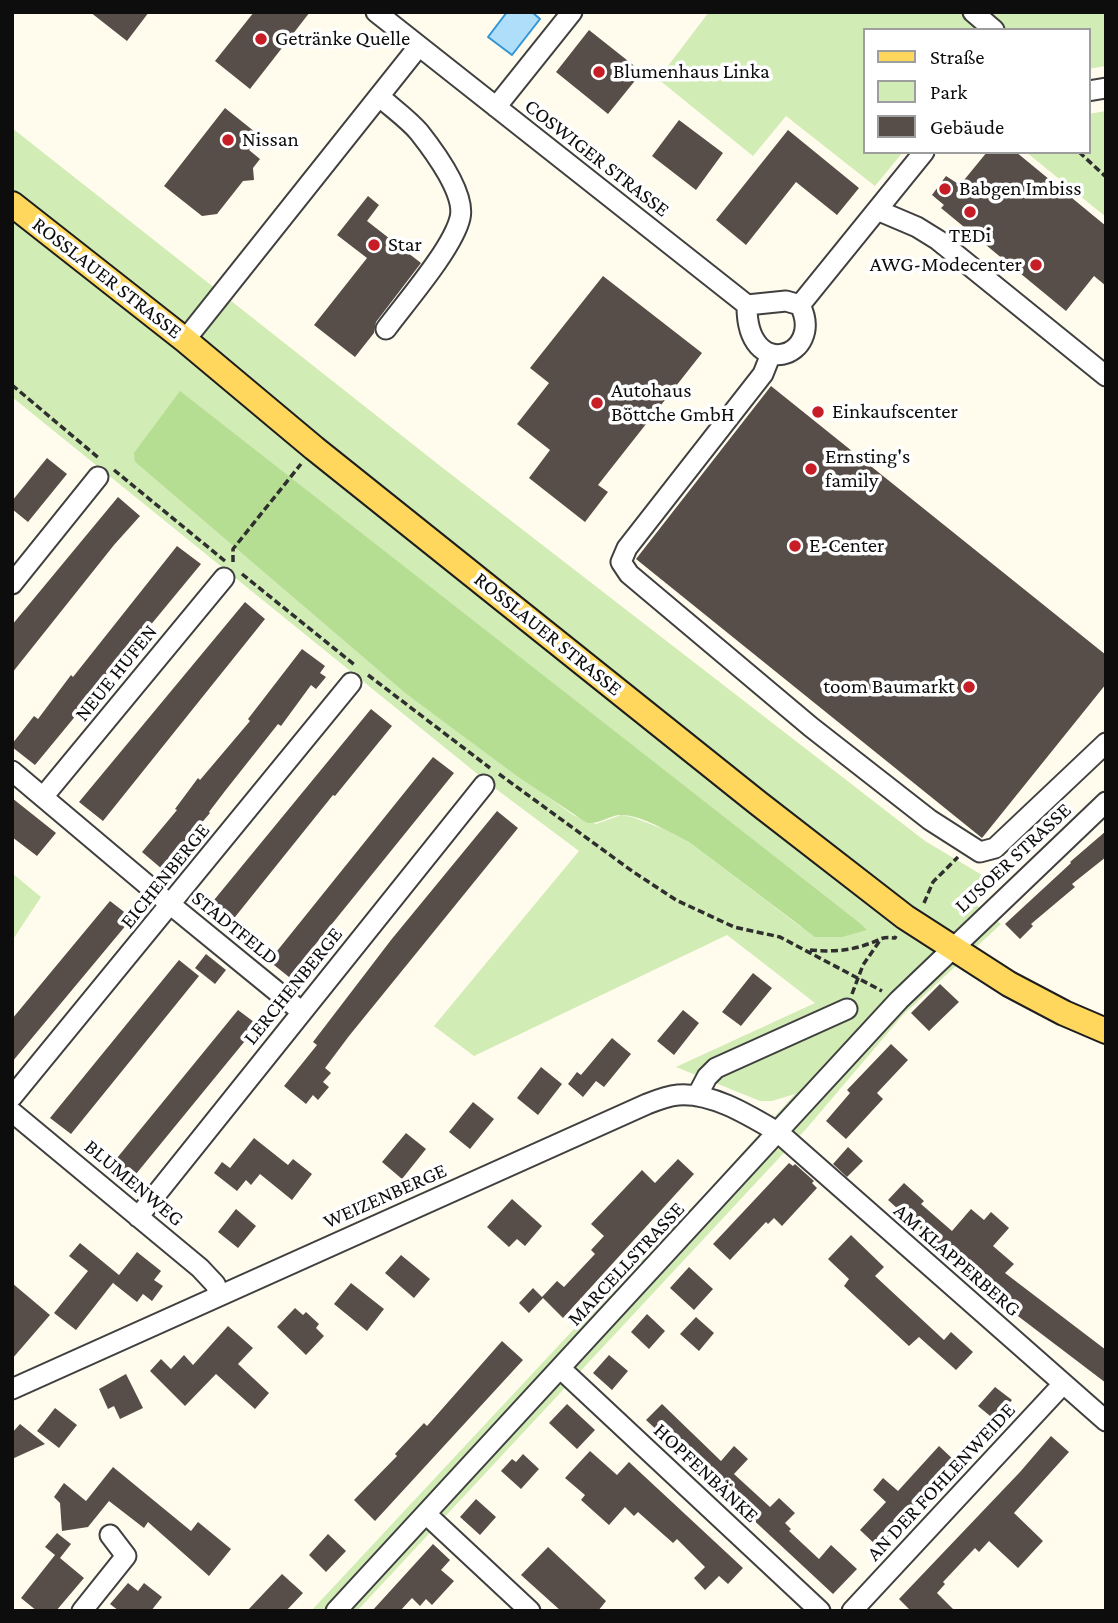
<!DOCTYPE html>
<meta charset="utf-8">
<style>
body{margin:0}
#map{position:relative;width:1118px;height:1623px;overflow:hidden;background:#fffbed;font-family:"Crimson Pro",serif}
canvas{display:block}
.frame{position:absolute;inset:0;border:14px solid #0d0d0d;pointer-events:none}
.legend{position:absolute;left:863px;top:28px;width:228px;height:126px;box-sizing:border-box;background:#fff;border:2px solid #9e9e9e;margin:0;padding:9px 12px;list-style:none;font-size:21px;color:#0d0d0d}
.legend li{display:flex;align-items:center;gap:14px;height:35px}
.legend b{width:35px;border:2px solid #9e9e9e}
</style>
<div id="map">
<canvas width="1118" height="1623"></canvas>
<div class="frame"></div>
<ul class="legend">
<li><b style="height:9px;background:#ffd75d"></b>Straße</li>
<li><b style="height:19px;background:#d2ecb5"></b>Park</li>
<li><b style="height:19px;background:#574e49"></b>Gebäude</li>
</ul>
</div>
<script>
const context = document.querySelector('canvas').getContext('2d');
context.lineJoin = 'round';
function fillPath(path, color) { context.fillStyle = color; context.fill(path, 'evenodd'); }
function stroke(path, color, width, dash) { context.strokeStyle = color; context.lineWidth = width; context.lineCap = dash ? 'butt' : 'round'; context.setLineDash(dash || []); context.stroke(path); }
function drawText(font, color, halo, rows, align = 'center') {
  context.font = font + ' "Crimson Pro",serif'; context.lineWidth = 7; context.setLineDash([]); context.textBaseline = 'middle'; context.strokeStyle = halo; context.fillStyle = color; for (const [text, x, y, turn = 0] of rows) {
    context.save(); context.translate(x, y); context.rotate((+turn || 0) * Math.PI / 180); context.textAlign = isNaN(turn) ? turn : align; if (halo) context.strokeText(text, 0, 0); context.fillText(text, 0, 0); context.restore();
  }
}
const green = new Path2D(`
 M709,12H1106V66L1088,69V30H864V152H903L875,186L786,116L753,156L658,79Z
 M1106,111V217L1026,152H1088V114Z
 M12,128L439,465L925,841L982,875L998,872L971,901L1001,924L903,1015L806,1129L357,1611H311L574,1329L705,1194L795,1094L772,1101H760L676,1067L815,1003L727,935L474,1056L434,1026L579,851L496,789L12,397ZM180,392L860,923L866,930L843,937L801,927L689,842L666,830L632,817L621,815L596,824L573,815L405,693L135,462Z
 M12,873L41,897L12,941Z`);
const forest = new Path2D(`
 M180,391L860,923L867,930L843,937H815L689,842C671,833 640,814 620,815C608,816 600,824 587,823L517,776L405,693L135,462L134,453Z`);
const water = new Path2D(`
 M507,12H532L540,19L512,55L488,37Z`);
const building = new Path2D(`
 M90,12H149L127,41Z
 M254,12H310L250,89L215,61Z
 M589,30L642,72L608,114L556,72Z
 M225,108L260,136L249,150L260,159L253,168L254,180L243,181L217,214L202,216L164,186Z
 M679,120L723,153L696,190L652,156Z
 M788,130L859,188L837,215L796,182L746,245L716,220Z
 M987,152H1016L1106,226V286L1094,276L1066,311L941,208L944,205L932,195L946,176L960,185Z
 M368,196L379,205L367,221L421,263L376,322L374,333L355,357L314,325L367,258L337,235Z
 M603,276L702,353L598,485L608,492L585,522L529,478L550,450L517,424L549,383L530,368Z
 M771,386L1106,655V684L982,838L636,559Z
 M47,458L67,474L28,522L12,509V501Z
 M118,497L140,516L114,545L12,673V625Z
 M177,546L201,564L35,765L12,747V744L34,716L38,719L71,675L73,677Z
 M245,602L265,619L103,821L79,802Z
 M302,649L325,666L320,673L326,677L316,689L311,685L281,726L278,724L225,791L209,812L210,813L162,869L142,852L177,810L175,809L198,778L200,780L250,721L248,719Z
 M371,709L392,726L335,796L333,795L227,927L205,911Z
 M433,757L454,773L289,977L269,961Z
 M12,798L56,833L37,856L12,837Z
 M497,811L518,828L349,1036L325,1068L331,1073L323,1082L329,1087L318,1100L313,1095L306,1104L284,1086L317,1045L313,1042L391,940Z
 M1106,831V857L1072,884L1075,887L1031,924L1033,926L1020,939L1005,924L1071,863L1070,862Z
 M110,901L132,918L12,1062V1019Z
 M206,954L226,970L215,984L195,968Z
 M179,960L199,976L71,1134L50,1118Z
 M753,973L772,988L741,1026L722,1012Z
 M940,984L959,1002L929,1031L911,1013Z
 M238,1010L258,1025L127,1185L108,1169Z
 M683,1010L699,1023L674,1055L657,1041Z
 M612,1038L631,1054L604,1087L596,1081L583,1097L568,1084L577,1072L581,1075Z
 M891,1044L908,1060L877,1093L883,1099L846,1139L826,1121L850,1093L847,1090Z
 M541,1067L562,1084L538,1115L517,1098Z
 M473,1102L494,1119L470,1149L449,1132Z
 M406,1133L426,1149L402,1179L382,1162Z
 M254,1138L288,1165L293,1159L312,1174L292,1200L260,1174L251,1185L246,1180L237,1191L214,1173L222,1162L230,1168Z
 M848,1147L863,1161L847,1177L833,1164Z
 M678,1159L694,1174L563,1318L543,1298L529,1313L519,1303L533,1288L542,1297L557,1281L564,1287L595,1254L591,1250L604,1236L591,1224L642,1170L655,1183Z
 M789,1163L793,1166L795,1164L814,1181L812,1183L817,1188L782,1226L774,1218L768,1224L766,1222L730,1260L713,1244Z
 M904,1183L924,1201L921,1204L952,1231L971,1209L984,1220L991,1212L1009,1228L993,1246L1014,1264L1005,1273L1106,1350V1383L1010,1310L888,1200Z
 M512,1199L542,1226L525,1246L517,1239L509,1247L487,1227Z
 M236,1209L256,1226L238,1248L218,1232Z
 M851,1235L884,1267L875,1276L944,1340L951,1332L973,1352L956,1370L919,1337L909,1346L844,1286L849,1279L828,1259Z
 M80,1243L119,1275L137,1252L161,1271L154,1280L163,1286L152,1301L143,1294L137,1302L113,1283L116,1279L76,1330L54,1313L88,1271L69,1256Z
 M401,1255L430,1279L414,1298L385,1273Z
 M689,1267L713,1289L694,1310L670,1288Z
 M12,1283L50,1315L12,1359Z
 M351,1283L384,1309L367,1331L334,1304Z
 M295,1308L303,1315L306,1312L319,1324L316,1328L324,1336L306,1355L277,1327Z
 M647,1314L665,1331L649,1349L631,1332Z
 M696,1317L714,1333L699,1351L680,1334Z
 M228,1326L253,1348L238,1364L269,1393L255,1409L216,1374L185,1406L150,1371L161,1359L171,1369L184,1355L193,1365Z
 M502,1341L523,1360L375,1521L354,1500L397,1456L395,1454L424,1423L427,1426Z
 M609,1355L628,1371L612,1390L593,1373Z
 M126,1374L143,1408L120,1419L114,1406L108,1409L99,1389Z
 M995,1387L1012,1400L995,1420L978,1406Z
 M567,1404L595,1430L577,1449L549,1423Z
 M662,1404L721,1461L734,1446L748,1459L734,1474L770,1507L779,1498L795,1513L785,1523L791,1529L789,1531L819,1559L831,1545L857,1569L833,1594L646,1420Z
 M55,1408L77,1425L59,1448L37,1431Z
 M20,1424L45,1444L12,1459V1433Z
 M1051,1436L1069,1452L1014,1513L1043,1541L1018,1568L989,1541L979,1552L975,1548L943,1582L945,1584L937,1593L955,1611H911L899,1599L1020,1472Z
 M939,1446L956,1462L892,1528L894,1530L878,1547L860,1530L886,1502L873,1490L883,1478L898,1491Z
 M590,1451L617,1475L629,1462L743,1568L728,1584L719,1576L705,1590L694,1578L705,1567L677,1539L673,1543L638,1512L634,1516L625,1507L609,1525L581,1500L585,1495L565,1478Z
 M523,1454L539,1469L521,1489L501,1471L512,1459L516,1462Z
 M113,1467L191,1531L198,1522L231,1549L209,1576L148,1522L144,1528L109,1501L88,1527L62,1531L60,1503L54,1497L64,1483L86,1501Z
 M476,1499L496,1517L480,1535L460,1517Z
 M57,1533L71,1544L60,1558L84,1578L56,1611H37L21,1598L55,1555L45,1547Z
 M328,1534L346,1551L326,1572L309,1555Z
 M433,1544L450,1560L441,1570L454,1581L432,1605L426,1599L420,1606L412,1598L400,1611H372Z
 M548,1547L606,1601L598,1611H561L521,1575Z
 M282,1574L303,1593L286,1611H247Z
 M128,1583L138,1591L144,1583L162,1597L151,1611H119L110,1604Z`);
const path = new Path2D(`
 M1079,152L1106,177
 M12,385L100,459
 M114,470L225,561
 M233,562V549L301,464
 M242,574L356,666
 M368,675L490,768
 M499,774L632,871L676,900L734,927L780,937L882,991
 M924,903L933,882L958,857
 M810,950C829,952 850,951 868,944C881,940 880,936 895,938L896,936
 M852,994L863,965L881,939`);
const minor = new Path2D(`
 M376,12L747,305
 M973,12L994,30
 M1088,91L1106,88
 M379,96C392,108 408,119 419,132C434,151 466,194 460,218C453,248 406,302 386,329
 M496,107L572,12
 M877,210L917,227L938,240L1106,376
 M786,301L800,305C826,357 746,384 747,305Z
 M800,305L924,152
 M185,340L419,46
 M771,354L763,374L627,548L621,562L629,574L811,727L930,820L980,852L995,848L1106,743
 M12,584L98,477
 M12,771L171,905L302,1012
 M43,797L224,578
 M697,1096L707,1077L716,1068L847,1009
 M12,1097L351,683
 M12,1112L200,1268L215,1284L220,1295
 M138,1217L484,785
 M561,1369L820,1611
 M12,1389L647,1104C657,1100 667,1096 678,1095C712,1092 750,1116 779,1133L1106,1421
 M426,1514L530,1611
 M82,1611L126,1556L110,1535
 M336,1611L899,1000L1106,802
 M852,1611L1063,1384`);
const major = new Path2D(`
 M12,204L185,340L314,448L758,803L905,917L1009,984L1064,1013L1106,1031`);
const markers = [
 [261,39,7,"#c61d26"],
 [599,72,7,"#c61d26"],
 [228,140,7,"#c61d26"],
 [945,189,7,"#c61d26"],
 [970,212,7,"#c61d26"],
 [374,245,7,"#c61d26"],
 [1036,265,7,"#c61d26"],
 [597,403,7,"#c61d26"],
 [818,412,7,"#c61d26"],
 [811,469,7,"#c61d26"],
 [795,546,7,"#c61d26"],
 [969,687,7,"#c61d26"]
];
const poiNames = [
 ["Getränke Quelle",275,39],
 ["Blumenhaus Linka",613,72],
 ["Nissan",242,140],
 ["Babgen Imbiss",959,189],
 ["TEDi",970,236,"center"],
 ["Star",388,245],
 ["AWG-Modecenter",1022,265,"right"],
 ["Autohaus",611,391],
 ["Böttche GmbH",611,415],
 ["Einkaufscenter",832,412],
 ["Ernsting's",825,457],
 ["family",825,481],
 ["E-Center",809,546],
 ["toom Baumarkt",955,687,"right"]
];
const streetNames = [
 ["COSWIGER STRASSE",597,158,38],
 ["ROSSLAUER STRASSE",107,278,38],
 ["ROSSLAUER STRASSE",548,634,39],
 ["NEUE HUFEN",116,673,-51],
 ["LUSOER STRASSE",1013,858,-43],
 ["EICHENBERGE",165,876,-51],
 ["STADTFELD",235,928,39],
 ["LERCHENBERGE",293,986,-51],
 ["BLUMENWEG",134,1183,40],
 ["WEIZENBERGE",385,1196,-24],
 ["AM KLAPPERBERG",957,1260,41],
 ["MARCELLSTRASSE",626,1264,-47],
 ["HOPFENBÄNKE",706,1473,43],
 ["AN DER FOHLENWEIDE",941,1482,-47]
];
fillPath(green, '#d2ecb5');
fillPath(forest, '#b5de93');
fillPath(water, '#afdefa');
stroke(water, '#3195d5', 2);
fillPath(building, '#574e49');
stroke(minor, '#404040', 23);
stroke(major, '#1e1e1e', 28);
stroke(path, '#2f2f2f', 3.5, [7, 3.5]);
stroke(minor, '#fff', 19);
stroke(major, '#ffd75d', 24);
for (const [x, y, r, color] of markers) { const dot = new Path2D(); dot.arc(x, y, r, 0, 2 * Math.PI); context.fillStyle = color; context.fill(dot); stroke(dot, '#fff', 2.5); }
drawText('21px', '#0d0d0d', '#fff', poiNames, 'left');
drawText('21px', '#0d0d0d', '#fff', streetNames);
</script>
